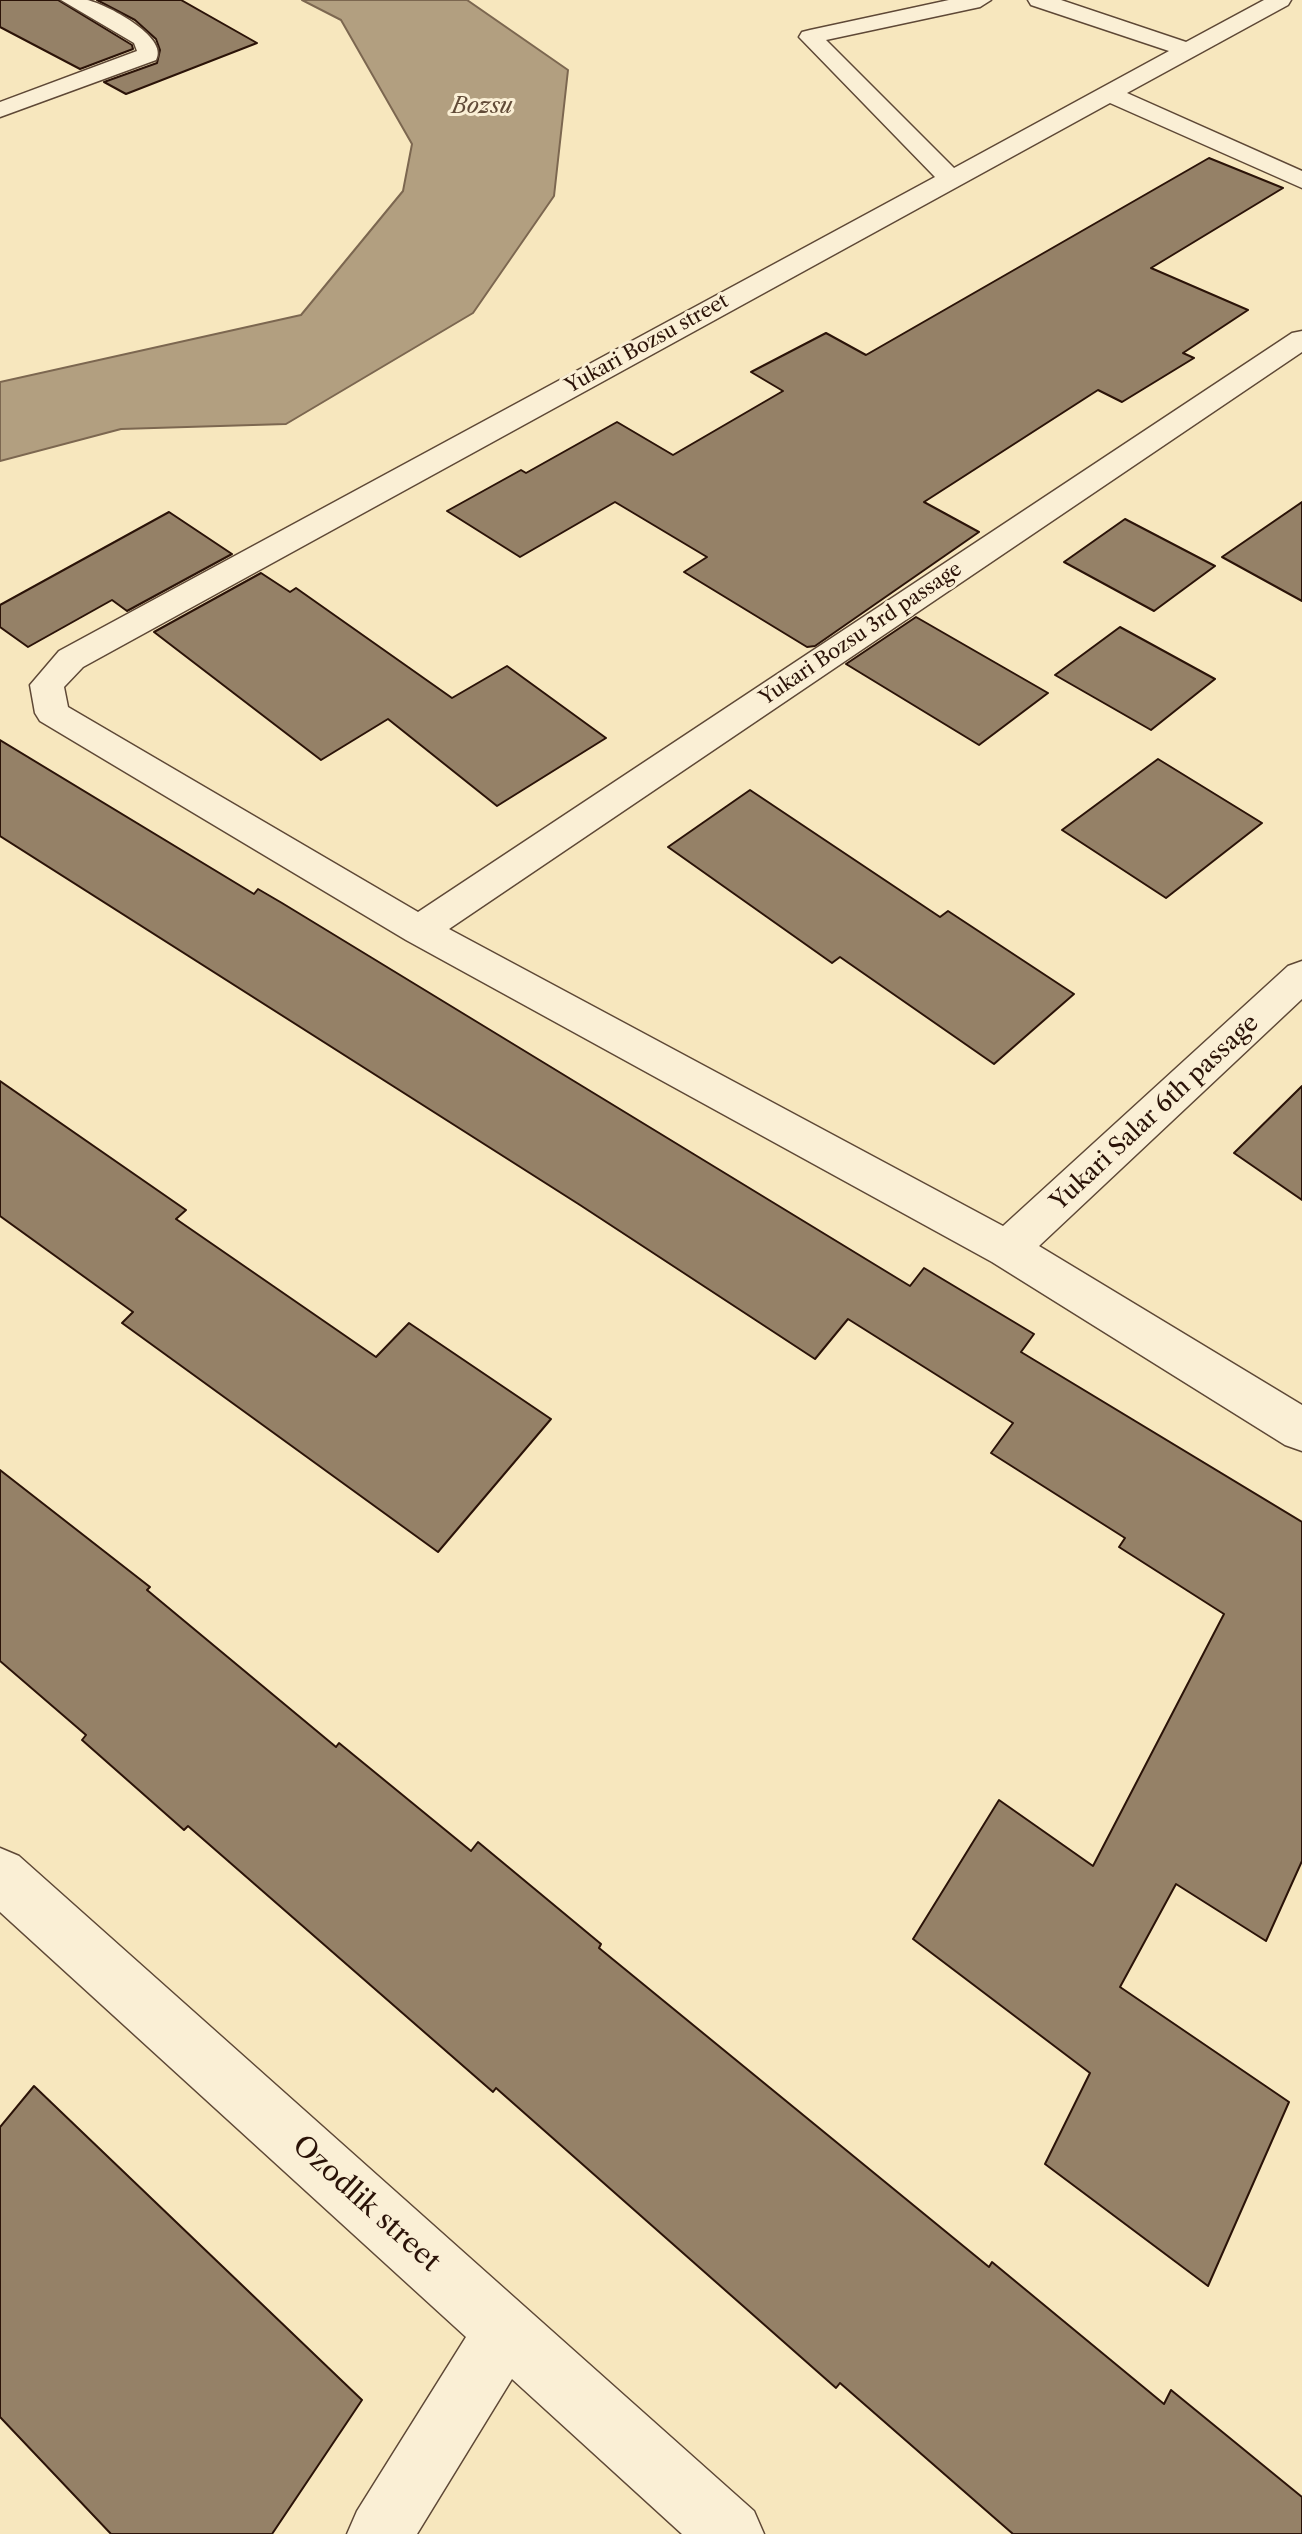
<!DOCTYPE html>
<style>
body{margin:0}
canvas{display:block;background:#f7e7be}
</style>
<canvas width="1302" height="2534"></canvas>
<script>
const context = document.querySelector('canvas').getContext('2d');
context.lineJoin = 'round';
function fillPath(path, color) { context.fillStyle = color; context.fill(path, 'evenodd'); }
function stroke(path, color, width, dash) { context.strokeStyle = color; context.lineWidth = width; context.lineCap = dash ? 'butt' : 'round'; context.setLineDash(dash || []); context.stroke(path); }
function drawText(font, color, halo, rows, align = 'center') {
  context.font = font + ' "Libre Caslon Text",serif'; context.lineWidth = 6; context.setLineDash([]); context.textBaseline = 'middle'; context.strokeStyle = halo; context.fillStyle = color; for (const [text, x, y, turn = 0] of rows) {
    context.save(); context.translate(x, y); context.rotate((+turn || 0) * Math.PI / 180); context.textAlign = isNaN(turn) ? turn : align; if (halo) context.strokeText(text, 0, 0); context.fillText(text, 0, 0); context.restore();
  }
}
const water = new Path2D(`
 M302,0H467L568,70L554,196L473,313L286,424L121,429L0,461V382L301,315L403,191L412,144L341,20Z`);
const building = new Path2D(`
 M0,0H58L132,45L133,49L80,69L0,27Z
 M97,0H181L257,43L126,94L104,82L157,63L160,50L156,39L135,20Z
 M1209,158L1283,188L1151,268L1248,310L1183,353L1194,358L1122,402L1098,390L924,502L979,532L815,646L807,647L684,572L707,557L615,502L520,557L447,511L521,470L526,473L617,422L673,455L783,391L751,372L826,333L866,355Z
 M1302,502V601L1222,557Z
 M169,512L232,554L127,611L112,600L28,647L0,627V605Z
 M1125,519L1215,566L1154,611L1064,562Z
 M261,573L290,592L296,588L452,698L507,666L606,738L497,806L388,719L321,760L154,632Z
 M916,617L1048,693L979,745L846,664Z
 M1120,627L1215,679L1151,730L1055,675Z
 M0,740L254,894L258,889L282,903L910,1286L924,1268L1034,1334L1021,1352L1302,1522V1861L1266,1941L1176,1884L1120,1987L1289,2102L1208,2286L1045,2164L1090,2073L913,1939L999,1800L1093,1866L1224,1614L1119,1547L1125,1538L991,1453L1013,1423L848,1319L815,1359L580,1205L0,836Z
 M1158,759L1262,823L1166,898L1062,830Z
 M750,790L940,917L948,911L1074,994L994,1064L840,957L832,963L668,847Z
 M0,1081L186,1210L176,1219L376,1357L409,1323L551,1419L438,1552L122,1323L133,1312L0,1216Z
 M1302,1086V1200L1234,1153Z
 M0,1470L150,1587L147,1590L336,1747L339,1743L471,1851L478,1842L601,1944L599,1948L989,2267L992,2262L1164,2404L1171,2390L1302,2497V2534H1013L840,2383L836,2388L496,2088L493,2092L188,1826L184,1830L82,1740L86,1735L0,1661Z
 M34,2086L362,2400L272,2534H111L0,2417V2127Z`);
const minor = new Path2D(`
 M61,0C69,0 79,0 87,0C104,3 170,37 156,60L0,117V102L137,51L134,43Z
 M949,0H991L980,7L826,40L954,168L1169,51L1031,5L1028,0H1061L1186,42L1264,0H1291L1288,5L1127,93L1302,171V188L1110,103L83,667L64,687L68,707L418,912L1292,333L1302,331V352L449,929L1003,1226L1288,966L1302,961V999L1039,1246L1302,1405V1451L1285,1445L992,1262L406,940L40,721L35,713L30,685L59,651L935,177L799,37L802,32L810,30Z
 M0,1848L19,1856L754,2511L764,2534H682L512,2379L417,2534H347L357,2511L466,2337L0,1912Z`);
const farStreetnames = [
 ["Yukari Bozsu street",647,344,-29],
 ["Yukari Bozsu 3rd passage",861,634,-34]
];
const farWaternames = [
 ["Bozsu",482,107]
];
const streetNames = [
 ["Yukari Salar 6th passage",1155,1113,-43]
];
const nearStreetnames = [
 ["Ozodlik street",366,2204,42]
];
fillPath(water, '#b29f80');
stroke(water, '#7c6750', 2);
fillPath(building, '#958167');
stroke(building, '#2b1308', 2);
stroke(minor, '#5e4836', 3);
fillPath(minor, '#faefd5');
drawText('20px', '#2b1308', '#faefd5', farStreetnames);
drawText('italic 22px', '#614b38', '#faefd5', farWaternames);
drawText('24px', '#2b1308', '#faefd5', streetNames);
drawText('28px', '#2b1308', '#faefd5', nearStreetnames);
</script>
